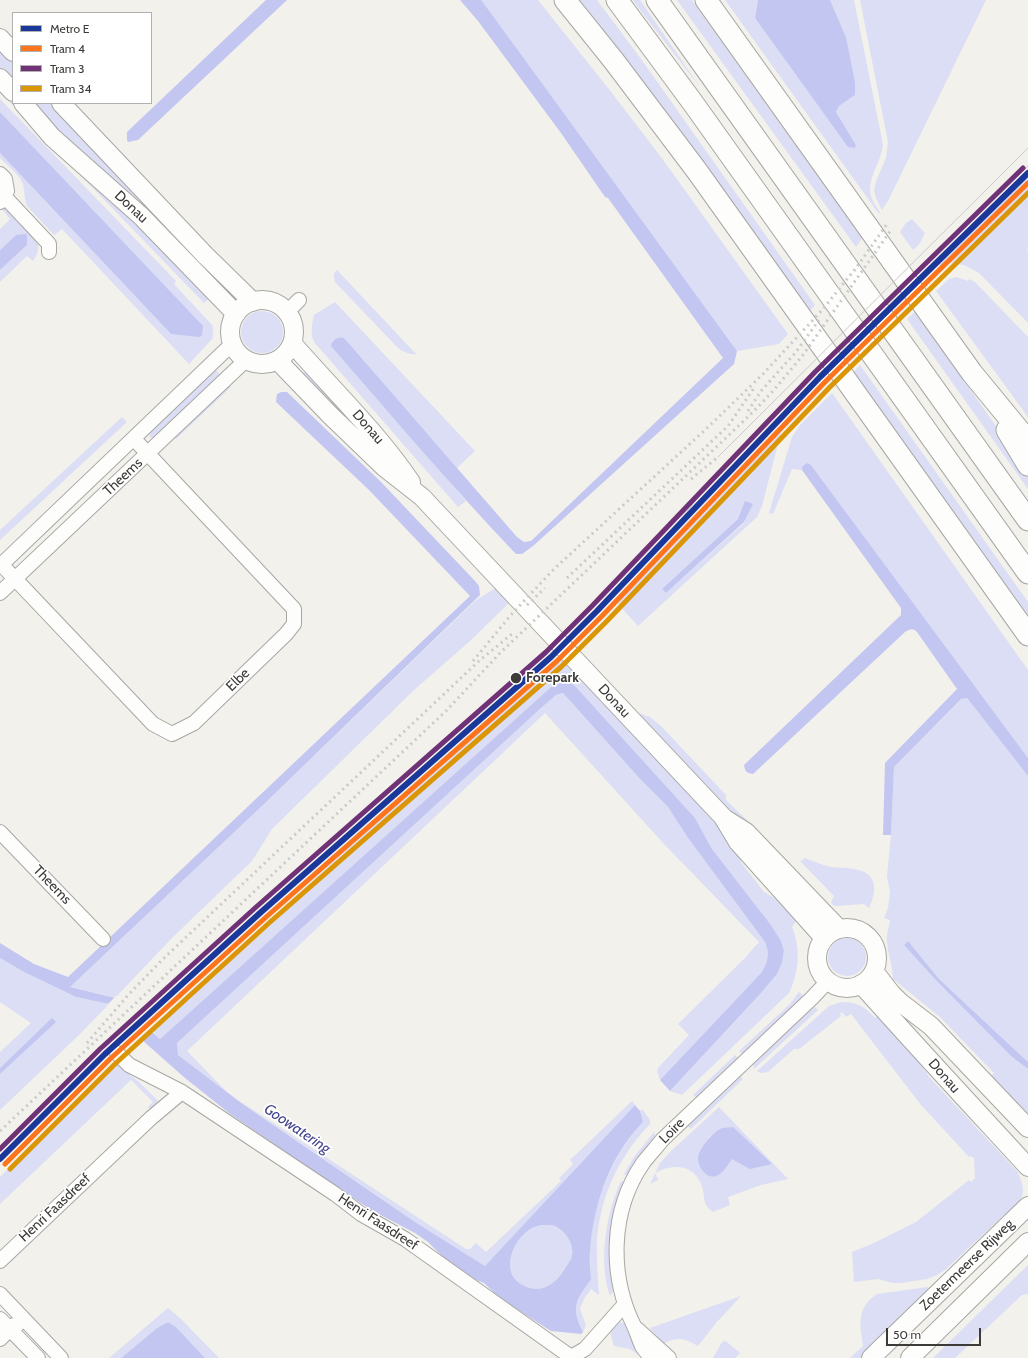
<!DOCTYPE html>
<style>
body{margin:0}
#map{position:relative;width:1028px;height:1358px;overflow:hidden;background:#f2f1ec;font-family:Cabin,sans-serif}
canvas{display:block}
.legend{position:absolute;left:12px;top:12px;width:140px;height:92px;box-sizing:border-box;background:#fff;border:1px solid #b1b1af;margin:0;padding:5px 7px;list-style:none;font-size:12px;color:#3c3b38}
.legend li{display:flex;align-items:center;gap:8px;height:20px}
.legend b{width:20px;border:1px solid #b1b1af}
.scale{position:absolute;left:886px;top:1328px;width:95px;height:18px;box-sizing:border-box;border:2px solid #3c3b38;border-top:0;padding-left:5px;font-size:12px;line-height:14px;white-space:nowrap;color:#3c3b38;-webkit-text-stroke:3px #fff;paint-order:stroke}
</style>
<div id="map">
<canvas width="1028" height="1358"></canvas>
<ul class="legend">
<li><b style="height:5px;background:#1a389a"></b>Metro E</li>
<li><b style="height:5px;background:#fc751c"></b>Tram 4</li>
<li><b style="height:5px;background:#703276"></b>Tram 3</li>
<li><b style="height:5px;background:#db9608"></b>Tram 34</li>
</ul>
<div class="scale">50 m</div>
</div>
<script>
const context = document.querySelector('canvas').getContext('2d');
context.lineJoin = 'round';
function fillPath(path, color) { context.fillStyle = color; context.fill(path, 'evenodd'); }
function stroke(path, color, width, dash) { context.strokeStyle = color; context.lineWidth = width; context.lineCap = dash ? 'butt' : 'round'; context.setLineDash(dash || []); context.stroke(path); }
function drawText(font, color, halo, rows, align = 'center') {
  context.font = font + ' Cabin,sans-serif'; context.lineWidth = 3.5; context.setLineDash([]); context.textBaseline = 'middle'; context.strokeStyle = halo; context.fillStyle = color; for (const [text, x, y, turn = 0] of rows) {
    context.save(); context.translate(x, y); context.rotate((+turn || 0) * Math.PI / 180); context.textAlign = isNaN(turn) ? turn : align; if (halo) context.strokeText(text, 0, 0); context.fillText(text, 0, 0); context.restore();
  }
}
const green = new Path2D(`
 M481,0H538L608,88L661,157L788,334L779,344L737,351Z
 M573,0H597L641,59L815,305L808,313Z
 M633,0H640L700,87L640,10Z
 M677,0H692L698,9L862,238L856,247Z
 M725,0H758L755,18L848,146L855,148L856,145L836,112L839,106L855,95L846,37L830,0H854L883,145C879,172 858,185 880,212L879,214Z
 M860,0H986L888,201L882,210L876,198L874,190L876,181L886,158L888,142Z
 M0,48L13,62V82L0,68Z
 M0,87L13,101V103H15L212,296L204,303L0,92Z
 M0,99L176,281L174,284L213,326V338L189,364L62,229L54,235L27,206C24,199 25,192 23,184C19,174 7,165 0,158V153L171,334L202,326L0,112Z
 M33,103H52L132,188L226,282L217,290L77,150Z
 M1028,176V247L1027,250L1028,252V323L979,273L964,265L950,263L941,269L939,264Z
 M7,208L38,243C39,250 37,255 33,261L27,256L0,282V270L27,245L16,235L0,250V229L10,219L2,209Z
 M912,219L925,233L920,243L913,250L900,232L906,223Z
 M337,270L416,354C409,355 402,351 397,347L335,282C334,277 333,273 337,270Z
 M957,277L968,281L969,279L975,282L1028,337V417L936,291L949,279Z
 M335,302L475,451L457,468L427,434L332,346L466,501L458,507L314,342C310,332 312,325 314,315Z
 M241 332a21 21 0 1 1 42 0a21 21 0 1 1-42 0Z
 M915,312L1028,471V489L907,319Z
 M860,365L1028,602V621L852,374Z
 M214,368L223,378L153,439L150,437L149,433L151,429Z
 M309,368L379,454L300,377Z
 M228,384L231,387L176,439L173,436Z
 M832,393L1028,670V758L811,465L802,467V470L792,469L773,514L769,513L792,437L801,424Z
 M122,417L127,422L0,540V530Z
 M781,432L762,506L757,517L638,626L617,603ZM752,504L744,523L666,593L662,589L738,519Z
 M496,588L510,602L470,641L413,691L272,829L252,861L172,938L115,998L70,987L263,805L476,600Z
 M562,660L719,826L741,859L740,861L764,892L776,899L796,921L792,927C801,949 799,972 789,993L682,1095L670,1091L761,993L777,974L782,963L784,951L781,941L771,925L712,849L695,818L576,687L569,681L551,687L160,1039L151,1029L419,783L421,784Z
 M563,693L641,780L668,807L688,838L765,942C770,954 768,961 762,972L660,1080L657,1071L658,1068L689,1035L678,1024L743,960L759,942L664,844L545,713L187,1051L227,1092L178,1055L177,1043L541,708L556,695Z
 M967,698L1028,776V1062L939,979L908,941L904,945L1012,1057L1028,1069V1121L990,1077L994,1073L940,1017L893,979C893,966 888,955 887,942C886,935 889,927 890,920L884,918L888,908L890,892L887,876L891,835L894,767L961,699Z
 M636,712L650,717L661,726L726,795V800L758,831L727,809L697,778L698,777Z
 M805,858C813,861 822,865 831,867C839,868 846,867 853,869C877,872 878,889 869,908L864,904L834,906L831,902L834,896L800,861Z
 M828 957a19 19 0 1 1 38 0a19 19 0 1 1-38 0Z
 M0,958L24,972L76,997L109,1004L80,1034L0,1110V1074L55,1022L52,1019L0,1068V1052L31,1023L0,1002Z
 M799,992L803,995L799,1001L743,1055L739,1051L790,1004Z
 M841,1002C857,1002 864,1006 875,1018L882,1012L887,1017L930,1078L1017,1171C1027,1191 1024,1197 1011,1214L1004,1215L945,1270L937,1275L927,1279L901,1283H893L878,1279L854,1282L852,1252L874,1243L916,1222L969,1180L971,1182L975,1178L974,1158L971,1156L969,1157L921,1105L851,1014L846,1017L842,1012L840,1014L841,1016L799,1049H794L768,1072L760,1073L757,1071L829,1006Z
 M815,1007L818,1010L754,1069L753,1063L809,1011Z
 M735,1055L739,1059L697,1098L693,1095Z
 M115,1062L141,1084L158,1101L151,1110L148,1107L153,1102L131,1080L0,1204V1177Z
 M740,1076L743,1079L691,1129L688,1126Z
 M234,1097L466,1249H470L476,1243L486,1252L561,1181L559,1178L573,1164L570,1160L632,1101L635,1105L485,1266L415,1222Z
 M719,1107L788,1179L761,1185L728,1197L730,1205L713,1212C703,1204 705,1201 703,1190C697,1165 674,1162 655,1173L658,1180L650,1184L660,1163L671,1151ZM720,1129L738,1162L708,1138Z
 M642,1109L650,1120V1124C641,1134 632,1144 625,1156C607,1183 596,1220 597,1252C597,1266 598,1281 599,1295L591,1289L584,1299L580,1309L586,1325L583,1332C571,1308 575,1300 591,1280C591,1272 590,1263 590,1255C590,1208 611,1156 643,1122L640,1111Z
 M654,1132L655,1137L638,1159L628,1176L624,1174L634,1157Z
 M621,1181L625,1183C609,1224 606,1247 613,1291L610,1296C598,1261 606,1214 621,1181Z
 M546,1225C549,1225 553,1225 555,1226C567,1232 576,1247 571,1259C569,1263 566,1266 564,1270C554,1286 539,1295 521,1284C498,1270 516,1232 537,1226C540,1225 543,1225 546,1225Z
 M1028,1265V1294L1022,1295L955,1358H933Z
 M928,1287L930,1292L862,1358H850L863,1346C860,1324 856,1308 877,1294Z
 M741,1296L716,1323L698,1346C684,1338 677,1336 663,1344L650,1328Z
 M168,1308L181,1319L219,1358H205L176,1327L168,1322L157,1328L121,1358H109Z
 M620,1322L624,1323L629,1334L644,1356L641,1357L630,1349L614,1346L610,1332L616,1323Z
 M724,1341L727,1342L740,1353L735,1358H713L722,1342Z`);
const water = new Path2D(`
 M266,0H287L138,140L128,142L127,140V132Z
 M460,0H481L482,1L737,351L734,364L533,546L522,554H516C452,487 392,416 331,346C333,339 337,337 344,338L517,537L524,542L531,541L723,358L608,198L605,197L561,133L478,21Z
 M758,0H830L846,37L855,83V95L839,106L836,112L856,145L855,148L848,147L755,18Z
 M0,112L203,326L202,335L200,337L171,334L0,153Z
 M26,234L27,236V245L0,270V250L16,235Z
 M281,392H287L381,482L475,581L479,586L480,595L263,805L70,987L115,998L160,1039L551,687L559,683L569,681L576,687L695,818L712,849L771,925L781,941L784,951L782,963L777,974L761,993L670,1091L660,1080L762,972C768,961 770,954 765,942L688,838L668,807L641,780L563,693L556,695L541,708L177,1043L178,1055L240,1102L415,1222L485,1266L635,1105L640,1111L643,1122C609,1157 593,1205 590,1252C589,1261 591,1271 591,1280C575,1300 571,1308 583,1332L581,1334L551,1331L501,1299L484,1283L476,1280L444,1258L428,1242L415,1233L371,1210L255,1131L229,1113L185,1078L142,1040L109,1004L76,997L24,972L0,958V943L34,964L68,977L470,596L369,490L276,402L277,394ZM546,1225C549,1225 553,1225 555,1226C567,1232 576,1247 571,1259C569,1263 566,1266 564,1270C554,1286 539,1295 521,1284C498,1270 516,1232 537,1226C540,1225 543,1225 546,1225Z
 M807,463L811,465L1028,758V776L967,698L961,699L894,767L891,835H883L885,763L957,689L917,632C913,628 910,629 905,632L753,774C746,773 745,771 744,765L901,615V608L802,470V467Z
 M745,501L753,504L744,522L666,593L662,589L738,519Z
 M908,941L939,979L1028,1062V1069L1012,1057L936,980L904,945Z
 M52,1018L56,1022L0,1074V1068Z
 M733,1127L772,1164L750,1169L732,1159C728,1164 724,1172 718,1175C708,1181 698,1168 698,1158C699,1149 712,1133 720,1129C723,1127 729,1128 733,1127Z
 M168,1322L176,1327L205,1358H121L157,1328Z`);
const pier = new Path2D(`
 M116,996L152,1027L139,1039L107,1005Z`);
const minor = new Path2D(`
 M0,174L5,179L7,191L0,202
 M4,196L49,244V252
 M287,312L299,300
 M0,563L153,724L172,734L194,723L286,634L294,624V609L134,439
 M0,566L232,344
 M0,593L246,360
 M0,832L103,939
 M117,1053L129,1065L182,1092L335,1194L361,1214L405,1239L571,1357
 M0,1261L151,1118L182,1092
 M0,1294L61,1358
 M0,1319L38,1358
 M637,1329L669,1358
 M0,1339L14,1325H17
 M572,1358L571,1357L585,1349L625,1304
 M652,1358C648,1354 644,1350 642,1346C639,1340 637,1332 634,1326C609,1275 610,1211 643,1163C649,1155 656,1148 662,1140L812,998L828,981`);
const major = new Path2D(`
 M0,38L13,52
 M0,78L13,92
 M23,103L52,137L141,216L236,314
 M61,103L205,255L253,302
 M230 332a32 32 0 1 1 64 0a32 32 0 1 1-64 0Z
 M292,343C332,389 377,432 411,482
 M278,361L330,415L385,468L422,497L723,817L738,842L824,938
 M727,820L746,832L839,929
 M817 958a30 30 0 1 1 60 0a30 30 0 1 1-60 0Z
 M874,971L891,993L901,1003L931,1026L1028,1128
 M861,984C916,1046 972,1106 1028,1167
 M871,1358L1028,1206
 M910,1358L1028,1242`);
const highway = new Path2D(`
 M565,0L614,61L697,171L1028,635
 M617,0L693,103L1028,573
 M657,0L1028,520
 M706,0L972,373L1028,441
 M1007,430L1028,465`);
const tram = new Path2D(`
 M977,211L1028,166
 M718,457L1028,148
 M664,541L713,478L768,418`);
const rail = new Path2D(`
 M854,271L887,224
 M748,411L761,391L796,352L819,320
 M691,479L718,457
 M567,578L728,426L754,388
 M527,605L545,588
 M473,661L511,615L554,569L705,430L763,374L823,309L856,268
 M87,1043L129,994L163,959L479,661L513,633
 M0,1131L446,711L500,653L753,412L773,391L803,355L891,230`);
const tram1 = new Path2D(`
 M5,1164L110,1059L265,918L556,662L602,616L825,382L1028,183`);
const tram2 = new Path2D(`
 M0,1149L100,1049L255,908L546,652L592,606L815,372L1023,168`);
const tram3 = new Path2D(`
 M10,1169L115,1064L269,923L561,667L607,621L830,387L1028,193`);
const metro1 = new Path2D(`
 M0,1159L105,1054L260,913L551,657L597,611L820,377L1028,173`);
const markers = [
 [516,678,6,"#3c3b38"]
];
const streetNames = [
 ["Donau",131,207,43],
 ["Donau",368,427,49],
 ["Theems",123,477,-43],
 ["Elbe",238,680,-44],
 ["Donau",614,701,47],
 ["Theems",52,885,46],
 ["Donau",944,1076,49],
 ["Loire",672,1131,-45],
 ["Henri Faasdreef",55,1208,-43],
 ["Henri Faasdreef",378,1222,33],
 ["Zoetermeerse Rijweg",967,1265,-44]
];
const stopNames = [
 ["Forepark",526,678]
];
const waterNames = [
 ["Goowatering",297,1129,34]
];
fillPath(green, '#dbdef5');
fillPath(water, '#c2c6f0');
fillPath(pier, '#f2f1ec');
stroke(minor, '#a8a7a3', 16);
stroke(major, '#a8a7a3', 20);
stroke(highway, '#a8a7a3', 23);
stroke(minor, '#fdfdfc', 14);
stroke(major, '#fdfdfc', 18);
stroke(highway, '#fdfdfc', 21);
stroke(tram, '#cacac9', 1);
stroke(rail, '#cacac9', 3, [2, 4]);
stroke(tram1, '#fc751c', 5);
stroke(tram2, '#703276', 5);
stroke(tram3, '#db9608', 5);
stroke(metro1, '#1a389a', 6);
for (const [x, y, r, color] of markers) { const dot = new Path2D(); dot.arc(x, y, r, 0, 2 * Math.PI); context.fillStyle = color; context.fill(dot); stroke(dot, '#fff', 1.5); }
drawText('14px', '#3c3b38', '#fff', streetNames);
drawText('bold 14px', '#3c3b38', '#fff', stopNames, 'left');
drawText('italic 15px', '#43458e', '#fff', waterNames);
</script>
